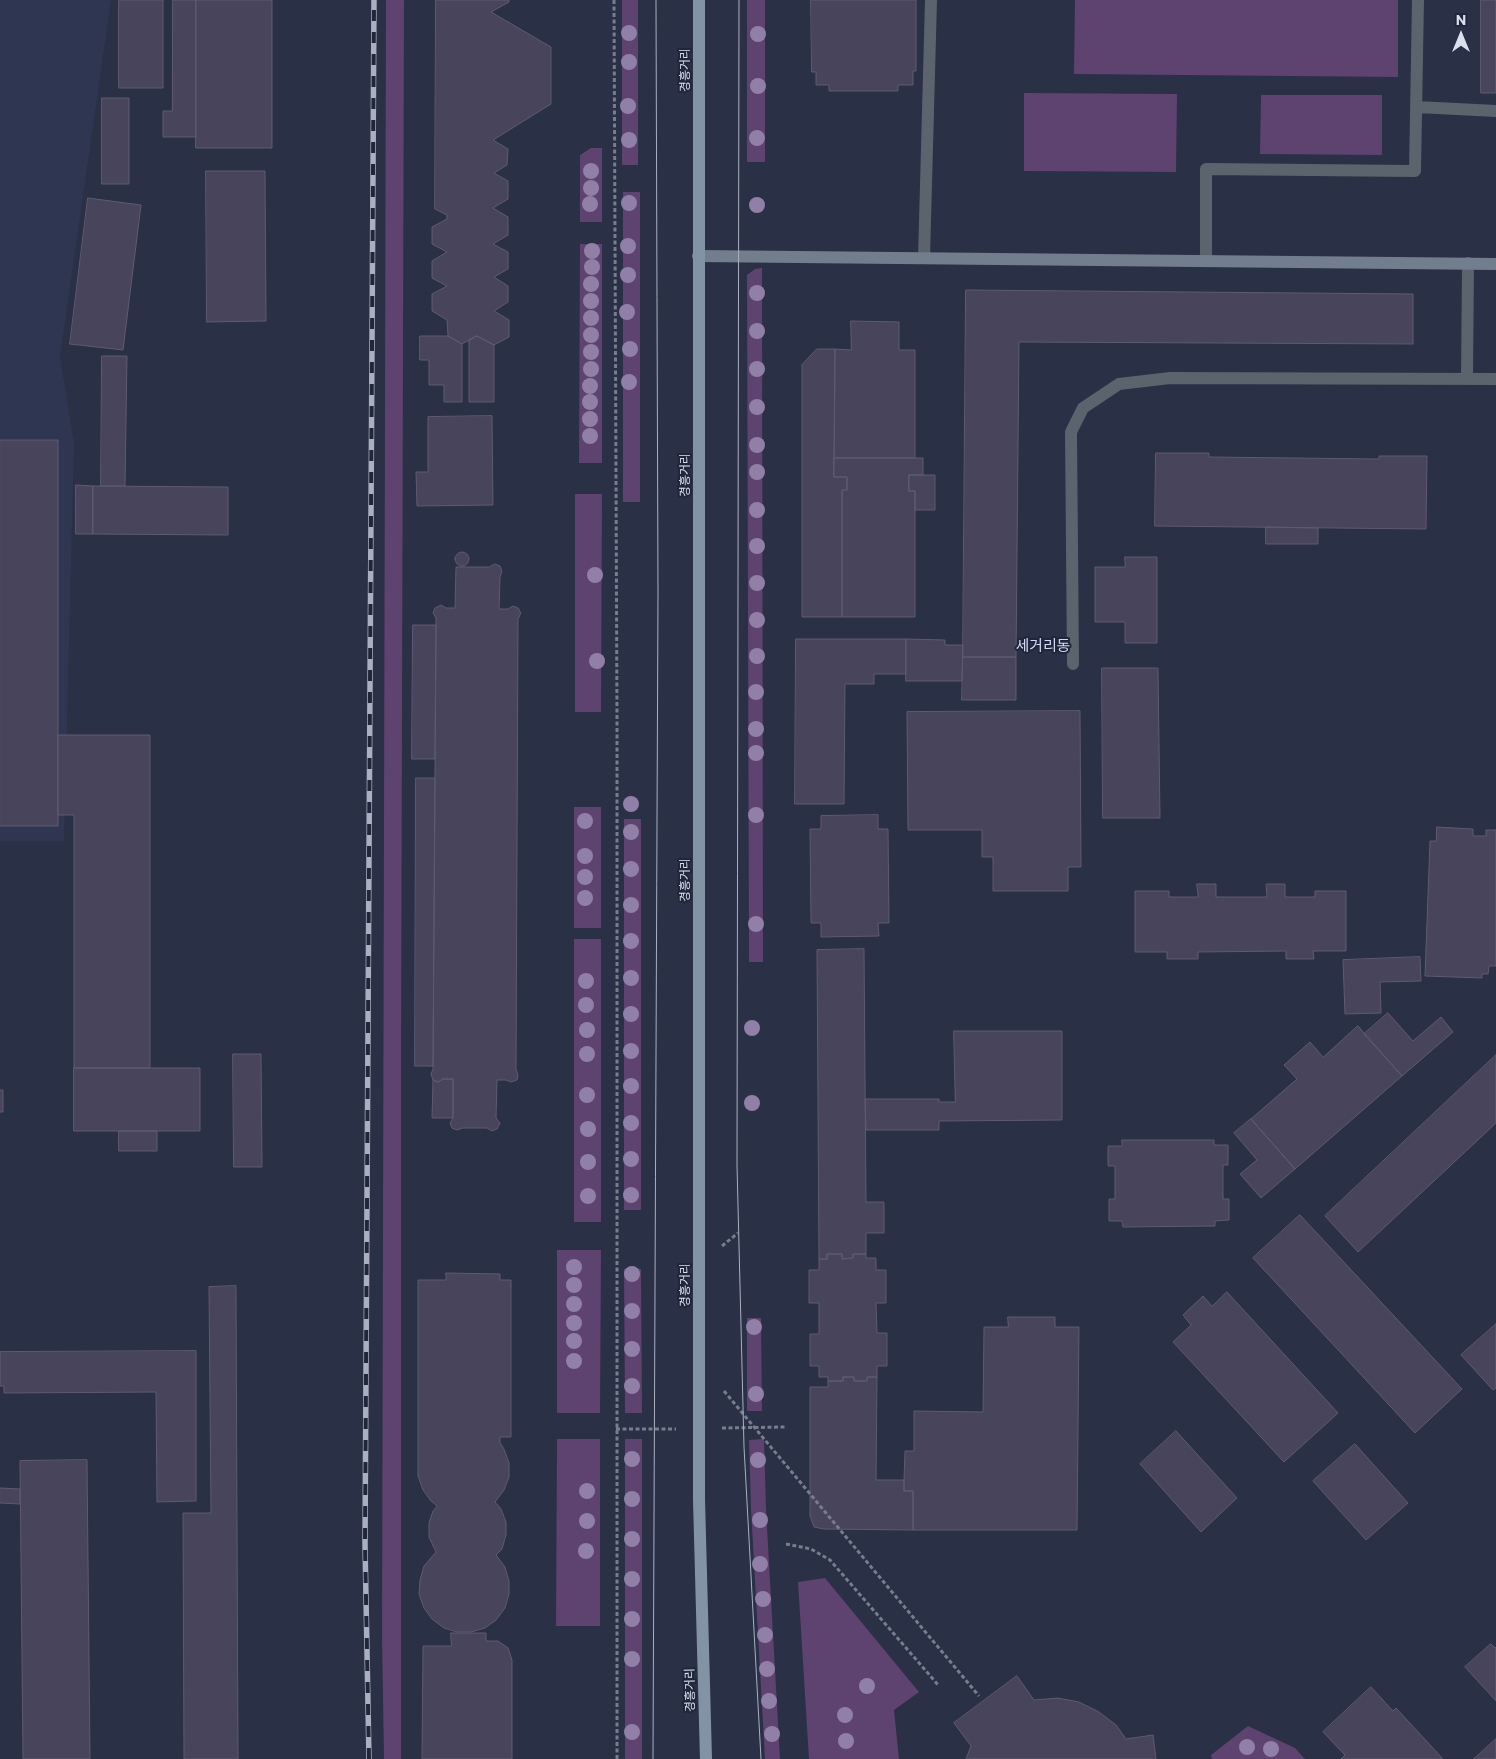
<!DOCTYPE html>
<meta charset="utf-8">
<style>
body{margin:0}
#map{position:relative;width:1496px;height:1759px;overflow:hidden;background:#2a3045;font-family:Commissioner,sans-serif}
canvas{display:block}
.north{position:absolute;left:1436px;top:10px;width:50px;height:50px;-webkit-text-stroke:4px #20263b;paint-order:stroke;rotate:0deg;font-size:14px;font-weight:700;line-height:20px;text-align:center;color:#dce0ee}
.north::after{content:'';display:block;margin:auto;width:18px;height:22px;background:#dce0ee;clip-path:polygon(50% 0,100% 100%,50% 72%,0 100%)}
</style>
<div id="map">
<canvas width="1496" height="1759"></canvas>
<div class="north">N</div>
</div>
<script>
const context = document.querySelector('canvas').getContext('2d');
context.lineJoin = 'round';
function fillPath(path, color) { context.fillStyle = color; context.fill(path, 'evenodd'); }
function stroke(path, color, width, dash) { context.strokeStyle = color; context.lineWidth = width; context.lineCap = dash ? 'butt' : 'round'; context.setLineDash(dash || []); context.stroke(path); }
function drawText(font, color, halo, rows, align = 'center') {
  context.font = font + ' Commissioner,"Noto Sans KR",sans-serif'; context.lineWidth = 4; context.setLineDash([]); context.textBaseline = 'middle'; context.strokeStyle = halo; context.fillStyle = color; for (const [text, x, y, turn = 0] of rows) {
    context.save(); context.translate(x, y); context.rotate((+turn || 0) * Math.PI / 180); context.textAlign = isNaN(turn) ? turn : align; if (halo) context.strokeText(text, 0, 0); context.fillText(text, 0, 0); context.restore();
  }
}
const built = new Path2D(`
 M0,0H111L60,356L74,444L64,841H0Z`);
const green = new Path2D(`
 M386,0H404L401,1068V1759H384L382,1636Z
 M622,0H638V165H622Z
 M747,0H765V162H747Z
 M1075,0H1398V77L1074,74Z
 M1024,93L1177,94L1176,172L1024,171Z
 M1261,95H1382V155L1260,154Z
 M591,148H602V222H580V155Z
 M623,192H640V502H623Z
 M580,244H602V463H579Z
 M762,268L763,962H749L747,275L755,269Z
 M575,494H602L601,712H575Z
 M574,807H601V928H574Z
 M624,819H641V1210H624Z
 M574,939H601V1222H574Z
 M557,1250H601L600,1413H557Z
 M624,1269H641L642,1413H625Z
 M747,1318H761L762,1411H747Z
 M557,1439H600V1626H556Z
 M625,1439H642V1759H625Z
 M764,1439L766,1509L780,1759H765L751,1509L749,1440Z
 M825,1578L919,1692L894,1710L899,1759H809L798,1582Z
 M1248,1726L1295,1748L1305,1759H1212L1211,1755Z`);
const building = new Path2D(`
 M119,0H163V88H119Z
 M173,0H196V137H163V111H172Z
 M196,0H272V148H196Z
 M436,0H509V2L491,12L551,47V104L493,140L508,149L507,165L494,173L508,181V199L493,208L508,217V235L493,244L508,252V269L494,277L508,286V302L494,311L509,320V337L494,345L477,336L462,344L448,336L447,320L432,311V294L447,286L432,278V261L447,252L432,244V227L447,219V215L435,209Z
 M811,0H916V71H913V85H898V91H829V85H816V72H812Z
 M1481,0H1496V93H1481Z
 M102,98H129V184H102Z
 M206,171H265L266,321L207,322Z
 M88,198L141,205L123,350L70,344Z
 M966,290L1413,294V344L1019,342L1016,657H963Z
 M851,321L899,322V350H915V458H834L835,349L851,350Z
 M420,336H448L462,344V402H444V385H429V360H420Z
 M477,336L494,345V402H469V340Z
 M817,349H835L834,477H847V490H842V617H802V365Z
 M102,356H127L125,486H101Z
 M492,416L493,505L417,506L416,472H428V417Z
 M0,440H58V826H0Z
 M1156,453H1209V457L1379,459V456H1427L1426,529L1155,526Z
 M834,458H923V475H909V491H915V617H842V490H847V477H834Z
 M909,475H935V510H915V491H909Z
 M76,485L93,486V534H76Z
 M93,486L228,487V535L93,534Z
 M1266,527L1318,528V544H1266Z
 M455 559a7 7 0 1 1 14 0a7 7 0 1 1-14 0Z
 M1125,557H1157V643H1125V622H1095V567H1125Z
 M495,564L500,566L502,571L500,577L499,609H508L513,606L518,608L521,613L518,619L516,1069L518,1075L517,1080L511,1082L506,1080H497L496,1118L500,1123L497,1129L492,1131L487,1128H463L457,1130L452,1128L450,1123L453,1118V1079H443L438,1082L433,1080L431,1074L433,1069L436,625V618L433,613L435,608L441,605L446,608H455L456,567H489Z
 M413,625H436L435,759H412Z
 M796,639H906V674H874V684H845L844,804H795Z
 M906,639L945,640V645H963L962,681H906Z
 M963,657H1016V700H962Z
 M1102,668H1158L1160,818H1103Z
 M1080,711L1081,867H1068V891H993V857H982V830H908L907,712Z
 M58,735H150V1068H74V815H58Z
 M416,778H435L433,1066H415Z
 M878,815V829H888L889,923H878L879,936L821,937V923H811L810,829H821V816Z
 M1437,827L1473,829V836H1486V830H1496V966H1489L1488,974H1482V978L1425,976L1430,841H1436Z
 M1197,884H1216V897H1267L1266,884H1285V897H1315V891H1346V951H1313L1314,959H1286V951L1198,952V959H1167V952H1135V891H1169V897H1198Z
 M864,949L866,1202H884V1233H866V1254H853V1258L842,1259V1254H827V1259H819L817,950Z
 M1420,957L1421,981L1380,982L1381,1013L1345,1014L1343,960Z
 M1388,1013L1413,1041L1441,1017L1453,1032L1402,1076L1364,1034Z
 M1358,1026L1402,1076L1295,1169L1251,1119L1297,1079L1284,1065L1310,1042L1323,1057Z
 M954,1031H1062V1120L939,1121V1130H866L865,1099H939V1102H955Z
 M233,1054H261L262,1167H234Z
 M1496,1055V1123L1358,1252L1325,1216Z
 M74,1068H200V1131H74Z
 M443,1079H453V1118H432L433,1080L438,1082Z
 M0,1090H3V1112H0Z
 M1251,1119L1295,1169L1261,1198L1240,1174L1257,1160L1234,1133Z
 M119,1131H157V1151H119Z
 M1122,1140H1214V1145H1228V1165H1223V1199H1229V1220L1215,1221V1226L1123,1227L1122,1221H1109V1199H1115V1166H1108V1146H1122Z
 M1300,1215L1462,1389L1415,1433L1253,1258Z
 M827,1254H842V1259L853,1258V1254H866V1258H876V1270H886V1303H876L877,1333H887V1366H877V1377H867V1381H854V1377H843V1381H828V1377H819V1366H810V1334H819V1303H809V1270H819V1259H827Z
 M446,1273L500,1274V1280H511V1437H500V1443L504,1449L509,1463V1477L504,1490L495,1502L501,1509L506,1522V1535L502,1549L496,1555L505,1567L509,1581V1594L505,1608L496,1620L485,1628L471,1632H457L444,1628L432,1619L424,1608L419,1594L420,1580L424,1566L436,1552L429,1537V1523L433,1511L437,1506L431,1501L423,1490L418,1476V1280H446Z
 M236,1286L238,1759H184L183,1513H211L209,1287Z
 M1227,1292L1338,1413L1284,1462L1173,1342L1191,1325L1183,1315L1203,1296L1212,1306Z
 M1008,1317H1055V1327H1079L1077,1530H913V1491H904V1480L905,1451H914V1411L983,1412L984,1327H1008Z
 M1496,1324V1388L1493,1390L1461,1355Z
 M196,1351V1501L157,1502L156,1392L4,1393V1386H0V1352Z
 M843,1377H854V1381H867V1377H877L876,1480H904V1491H913V1530L824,1529L814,1527L810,1516V1387H828V1381H843Z
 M1176,1431L1237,1498L1201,1532L1140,1464Z
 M1355,1444L1408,1503L1366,1540L1313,1481Z
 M87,1460L90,1759H23L20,1461Z
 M0,1488L20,1489V1504L0,1503Z
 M451,1633H486V1641H498L508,1648L512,1660V1759H422L423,1646H451Z
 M1491,1644L1495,1648L1496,1647V1701L1465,1667Z
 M1017,1676L1034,1700L1058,1698L1079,1702L1099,1712L1116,1725L1126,1739L1153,1735L1156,1759H966L971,1746L954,1723Z
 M1371,1687L1393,1711L1396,1708L1443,1759H1341L1345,1755L1323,1732Z
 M1496,1739V1759H1474Z`);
const path = new Path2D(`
 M614,0L617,718V1759
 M722,1246L738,1233
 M724,1391L979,1696
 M722,1428L785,1427
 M616,1429H676
 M786,1544L811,1549L830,1560L939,1686`);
const lane = new Path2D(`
 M1417,107L1496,111
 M1206,261V169L1415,171L1418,0`);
const street = new Path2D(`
 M924,258L931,0
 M1467,378L1468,263
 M1073,664L1071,432L1083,408L1119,384L1170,378L1496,379`);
const secondary = new Path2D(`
 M698,256L1496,264`);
const primary = new Path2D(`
 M699,0V1500L706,1759`);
const tram = new Path2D(`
 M739,0L737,1165L744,1447L761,1759
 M653,1759L658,593L656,0`);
const rail = new Path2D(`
 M369,1759L365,1544L374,0`);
const trees = [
 [629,33],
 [758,34],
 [629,62],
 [758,86],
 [628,106],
 [757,138],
 [629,140],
 [591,171],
 [591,188],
 [629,203],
 [590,204],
 [757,205],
 [628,246],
 [592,251],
 [592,267],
 [628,275],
 [591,284],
 [757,293],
 [591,301],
 [627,312],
 [591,318],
 [757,331],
 [591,335],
 [630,349],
 [591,352],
 [591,369],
 [757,369],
 [629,382],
 [590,386],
 [590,402],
 [757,407],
 [590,419],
 [590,436],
 [757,445],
 [757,472],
 [757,510],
 [757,546],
 [595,575],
 [757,583],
 [757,620],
 [757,656],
 [597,661],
 [756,692],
 [756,729],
 [756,753],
 [631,804],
 [756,815],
 [585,821],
 [631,832],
 [585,856],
 [631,869],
 [585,877],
 [585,898],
 [631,905],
 [756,924],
 [631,941],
 [631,978],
 [586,981],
 [586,1005],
 [631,1014],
 [752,1028],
 [587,1030],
 [631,1051],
 [587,1054],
 [631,1086],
 [587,1095],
 [752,1103],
 [631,1123],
 [588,1129],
 [631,1159],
 [588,1162],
 [631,1195],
 [588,1196],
 [574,1267],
 [632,1274],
 [574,1285],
 [574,1304],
 [632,1311],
 [574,1323],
 [754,1327],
 [574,1341],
 [632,1349],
 [574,1361],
 [632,1386],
 [756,1394],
 [632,1459],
 [758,1460],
 [587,1491],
 [632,1499],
 [760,1520],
 [587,1521],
 [632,1539],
 [586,1551],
 [760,1564],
 [632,1579],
 [763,1599],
 [632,1619],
 [765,1635],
 [632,1659],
 [767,1669],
 [867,1686],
 [769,1701],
 [845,1715],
 [632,1732],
 [772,1734],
 [846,1741],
 [1247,1747],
 [1271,1749]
];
const streetNames = [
 ["경흥거리",685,70,-90],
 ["경흥거리",685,475,-90],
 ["경흥거리",685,880,-90],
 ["경흥거리",685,1285,-90],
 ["경흥거리",690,1690,-91]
];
const quarterNames = [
 ["세거리동",1043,646]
];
fillPath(built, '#2f3652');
fillPath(green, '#5e426f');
fillPath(building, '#48445c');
stroke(building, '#5e5a73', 1);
stroke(path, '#777c8e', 3, [4, 2.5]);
stroke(lane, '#5b636c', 12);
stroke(street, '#5b636c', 12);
stroke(secondary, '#727e8d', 12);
stroke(primary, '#8393a6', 12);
stroke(tram, '#abb0c0', 1);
stroke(rail, '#abb0c0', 5.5);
stroke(rail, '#20263b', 4, [11]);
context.fillStyle = '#9080a8';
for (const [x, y] of trees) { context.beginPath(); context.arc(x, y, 8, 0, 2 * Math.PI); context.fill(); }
drawText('12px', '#dce0ee', '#20263b', streetNames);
drawText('15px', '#d2daf6', '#20263b', quarterNames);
</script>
